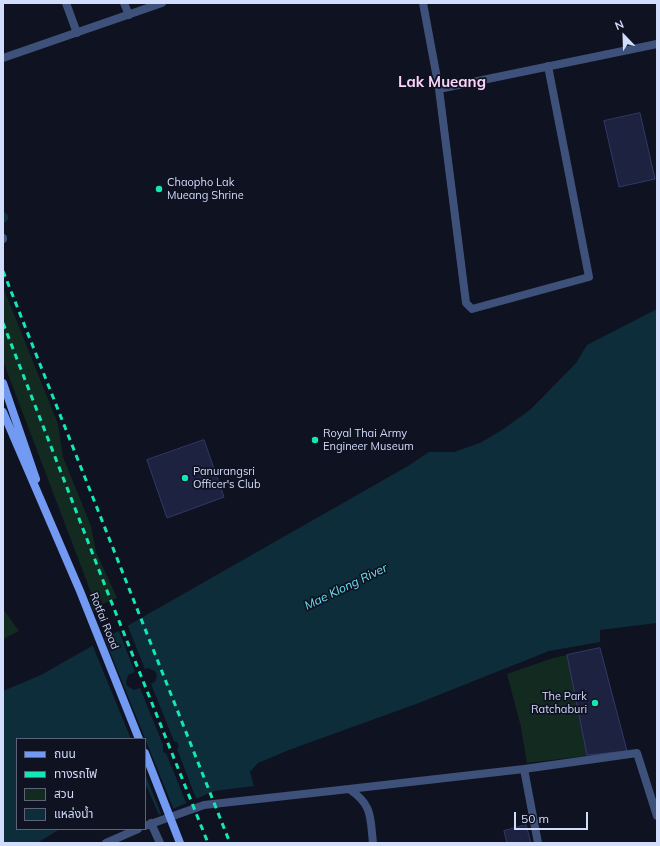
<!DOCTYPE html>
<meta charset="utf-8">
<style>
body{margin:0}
#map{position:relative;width:660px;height:846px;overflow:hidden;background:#0f1220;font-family:Mulish,"Noto Sans Thai",sans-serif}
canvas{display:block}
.frame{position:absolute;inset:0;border:4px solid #d2dcfb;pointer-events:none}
.legend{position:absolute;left:16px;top:738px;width:130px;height:92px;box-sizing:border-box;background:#0f1220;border:1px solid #5d6378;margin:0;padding:5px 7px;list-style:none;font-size:12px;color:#d2dcfb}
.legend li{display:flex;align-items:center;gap:8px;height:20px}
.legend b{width:20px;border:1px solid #5d6378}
.north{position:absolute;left:604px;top:16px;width:40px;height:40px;-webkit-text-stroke:3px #0f1220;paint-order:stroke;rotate:337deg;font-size:11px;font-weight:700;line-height:16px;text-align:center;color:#d2dcfb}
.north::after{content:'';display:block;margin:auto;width:14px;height:18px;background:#d2dcfb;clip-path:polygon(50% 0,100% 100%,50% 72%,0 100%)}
.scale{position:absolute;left:514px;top:812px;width:74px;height:18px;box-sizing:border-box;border:2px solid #d2dcfb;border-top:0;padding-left:5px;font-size:12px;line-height:14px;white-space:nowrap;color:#d2dcfb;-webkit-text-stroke:3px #0f1220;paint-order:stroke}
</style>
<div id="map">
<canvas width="660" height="846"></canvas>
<div class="frame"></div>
<ul class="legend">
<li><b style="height:5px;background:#729af3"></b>ถนน</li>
<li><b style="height:5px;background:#14e6b4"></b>ทางรถไฟ</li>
<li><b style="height:11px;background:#132a21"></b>สวน</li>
<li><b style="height:11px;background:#0e2d3b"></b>แหล่งน้ำ</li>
</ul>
<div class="north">N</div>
<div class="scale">50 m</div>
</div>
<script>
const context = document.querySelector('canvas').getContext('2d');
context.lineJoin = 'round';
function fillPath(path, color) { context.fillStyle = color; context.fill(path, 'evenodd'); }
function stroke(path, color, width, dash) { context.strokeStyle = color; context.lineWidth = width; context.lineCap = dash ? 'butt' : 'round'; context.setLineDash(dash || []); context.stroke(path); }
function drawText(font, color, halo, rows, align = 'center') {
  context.font = font + ' Mulish,sans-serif'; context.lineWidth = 3.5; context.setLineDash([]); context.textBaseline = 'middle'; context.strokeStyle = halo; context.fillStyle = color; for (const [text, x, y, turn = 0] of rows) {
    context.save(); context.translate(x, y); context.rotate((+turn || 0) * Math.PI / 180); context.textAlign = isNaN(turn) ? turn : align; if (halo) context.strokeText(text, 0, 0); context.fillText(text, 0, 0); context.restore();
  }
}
const green = new Path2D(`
 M3,287L58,424L63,457L91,526L96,552L117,598L102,604L101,600L98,602L101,608L94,613L89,597L92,595L3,361Z
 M3,609L19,631L3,639Z
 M600,648L627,751L527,763L521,727L507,674L553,658Z`);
const water = new Path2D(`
 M657,309V623L600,630V642L549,651L416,704L289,750L258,763L250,772L254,786L214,791L159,815L147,787H145V739H17V829H60L37,843H3V691L41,675L408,466L429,452H454L480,443L502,430L530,410L576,363L587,345Z`);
const pier = new Path2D(`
 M127,624L145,669L148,668L155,671L157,676L155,682L151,684L174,741L177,742L179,747L177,749L197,801L187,805L166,753L163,752V745L140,688L134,690L127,686L126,682L128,675L135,672L118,629Z
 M104,637L174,810L162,816L145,774V739H131L92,644Z`);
const canal = new Path2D(`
 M3,217V218`);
const building = new Path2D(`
 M640,113L655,179L619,187L604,121Z
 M204,440L224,497L167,518L147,460Z
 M600,648L627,751L587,755L567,655Z
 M526,825L531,843H507L504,831Z`);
const street = new Path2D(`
 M66,3L77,33
 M124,3L129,15
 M423,3L439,89L466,303L472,309L589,277L548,66
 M3,58L162,3
 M439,89L657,44
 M3,238V239
 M524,769L538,843
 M349,789L524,769L637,753L657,816
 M151,823L160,843
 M145,826L204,805L349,789C373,805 370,817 373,843
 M106,843L138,829`);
const secondary = new Path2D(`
 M3,383L36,479
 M3,412L80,591L139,739
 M145,753L180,843`);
const rail = new Path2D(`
 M3,271L230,843
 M3,323L111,601L208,843`);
const markers = [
 [159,189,4,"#14e6b4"],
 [315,440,4,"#14e6b4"],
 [185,478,4,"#14e6b4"],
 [595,703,4,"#14e6b4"]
];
const poiNames = [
 ["Chaopho Lak",167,183],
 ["Mueang Shrine",167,196],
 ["Royal Thai Army",323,434],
 ["Engineer Museum",323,447],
 ["Panurangsri",193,472],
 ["Officer's Club",193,485],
 ["The Park",587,697,"right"],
 ["Ratchaburi",587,710,"right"]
];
const streetNames = [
 ["Rotfai Road",104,621,68]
];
const waterNames = [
 ["Mae Klong River",346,587,-26]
];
const districtNames = [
 ["Lak Mueang",442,82]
];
fillPath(green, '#132a21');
fillPath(water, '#0e2d3b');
fillPath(pier, '#0f1220');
stroke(canal, '#0e2d3b', 10);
fillPath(building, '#1d2240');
stroke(building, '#31396a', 1);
stroke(street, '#3e517b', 8);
stroke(secondary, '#729af3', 8);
stroke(rail, '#14e6b4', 3, [6, 5]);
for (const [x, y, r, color] of markers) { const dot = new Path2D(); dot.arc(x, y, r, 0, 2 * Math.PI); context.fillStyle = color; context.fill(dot); stroke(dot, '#0f1220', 1.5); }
drawText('11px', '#d2dcfb', '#0f1220', poiNames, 'left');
drawText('11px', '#d2dcfb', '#0f1220', streetNames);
drawText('italic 12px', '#69e1f2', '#0f1220', waterNames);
drawText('bold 15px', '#fbd4fa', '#0f1220', districtNames);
</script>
